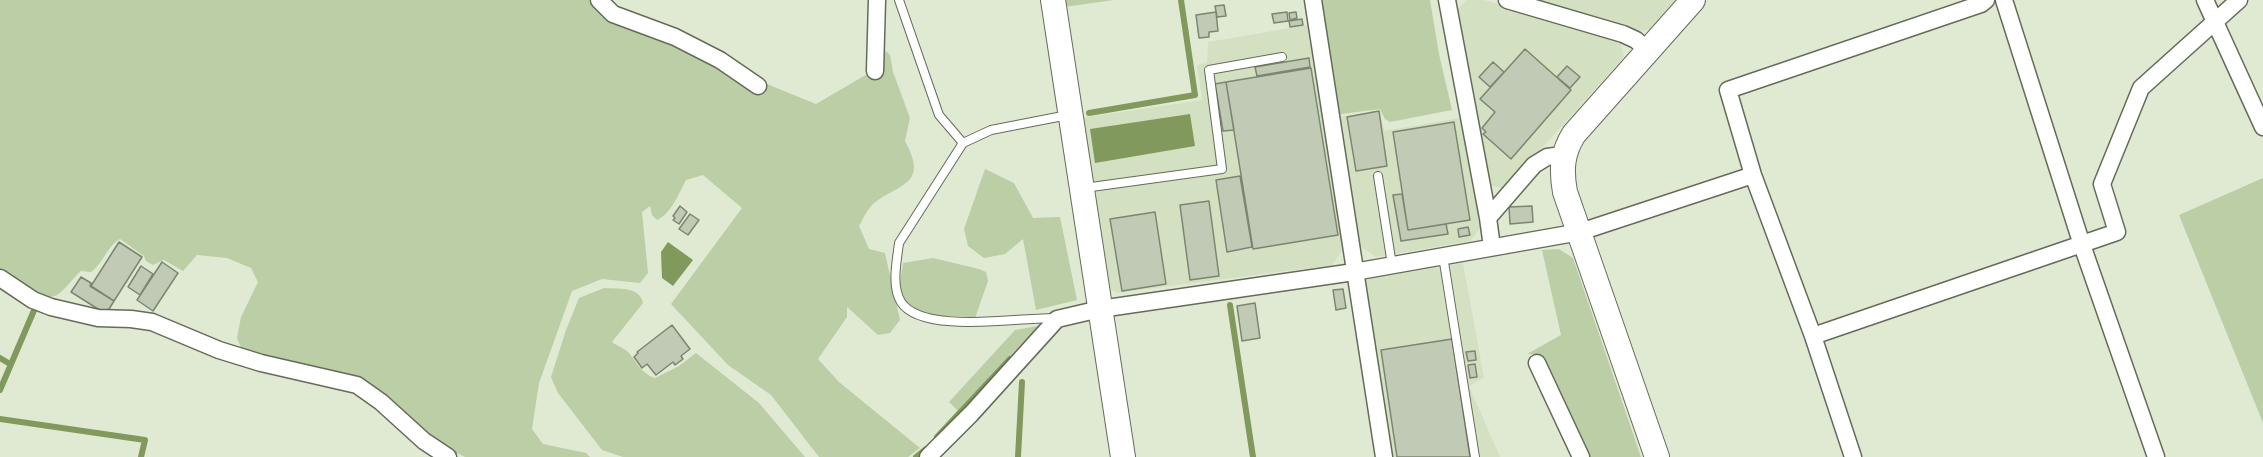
<!DOCTYPE html>
<style>
body{margin:0}
canvas{display:block;background:#e0ead3}
</style>
<canvas width="2263" height="457"></canvas>
<script>
const context = document.querySelector('canvas').getContext('2d');
context.lineJoin = 'round';
function fillPath(path, color) { context.fillStyle = color; context.fill(path, 'evenodd'); }
function stroke(path, color, width, dash) { context.strokeStyle = color; context.lineWidth = width; context.lineCap = dash ? 'butt' : 'round'; context.setLineDash(dash || []); context.stroke(path); }
const built = new Path2D(`
 M1467,0H1484L1619,38L1624,57L1505,189L1490,185L1456,10Z
 M1533,0H1678L1651,29L1639,31Z
 M1307,25L1345,247L1332,265L1117,293L1106,285L1081,118L1202,100L1197,65L1207,63L1208,42Z
 M1380,110L1384,131L1460,118L1482,226L1470,241L1376,257L1352,241L1333,118Z
 M1463,263L1484,378L1469,386L1500,457H1391L1364,280Z`);
const green = new Path2D(`
 M0,0H595L596,9L602,17L816,104L869,73L883,53L886,51L890,55L893,72L910,118L905,141C930,187 897,183 872,205C867,210 863,219 859,226L869,249L885,253L900,320L890,333L878,335L847,307V317L818,359L839,382L920,448L908,457H819L771,395L728,365L671,304L742,208L703,175L686,180C679,193 671,214 657,220L652,215L650,206L642,212L648,273L640,283L602,279L572,291L539,383L532,429L543,444L586,453L590,457H465L431,440L384,398L242,350L237,338L241,317L258,282L251,268L227,258L197,255L183,271L164,260L153,265L146,261L144,256L120,239C107,246 103,264 91,272L81,271C73,278 65,290 57,295C43,303 12,281 0,274Z
 M1063,0H1114L1064,7Z
 M1321,0H1430L1439,54L1452,110L1390,122L1385,119L1380,109L1334,115Z
 M985,169L1014,183L1033,218L1060,217L1077,300L1036,310L1023,239L1005,254L984,258L968,246L964,229Z
 M2263,178V423L2179,215Z
 M1559,249L1573,258L1641,457H1590L1541,354H1527L1561,335L1542,250Z
 M933,258L979,269L986,272L988,281L975,318C952,316 914,320 902,295C898,286 902,272 903,263Z
 M604,288C618,289 640,286 643,303L612,342C617,346 626,349 629,353C637,363 642,374 655,378L679,366L696,353L759,403L805,457H623L602,450L558,393L551,377L566,330L579,298Z
 M1038,326L958,411L949,402L1015,330Z`);
const water = new Path2D(`
 M1190,114L1195,146L1095,163L1090,129Z
 M668,242L693,260L673,286L662,278L661,252Z`);
const stream = new Path2D(`
 M1089,113L1195,95L1181,0
 M1230,305L1253,457
 M0,358L10,364
 M0,390L35,308
 M0,419L145,440L141,457
 M937,437L1010,359
 M916,457L926,449
 M1018,457L1022,382`);
const building = new Path2D(`
 M1224,5L1226,16L1217,17L1215,6Z
 M1216,12L1218,31L1209,32V37L1199,38L1196,15Z
 M1287,12L1288,21L1274,23L1272,14Z
 M1296,12L1297,18L1290,20L1289,13Z
 M1302,19L1303,25L1290,27L1289,21Z
 M1525,49L1571,90L1511,159L1483,134L1486,132L1482,128L1495,112L1480,99Z
 M1309,58L1310,67L1257,76L1255,67Z
 M1493,62L1504,72L1490,87L1479,77Z
 M1567,66L1580,77L1570,88L1557,77Z
 M1311,68L1338,235L1253,249L1226,82Z
 M1226,82L1234,130L1223,131L1215,84Z
 M1379,111L1387,166L1356,171L1347,117Z
 M1454,122L1470,220L1408,230L1393,132Z
 M1240,176L1252,247L1227,252L1216,180Z
 M1402,194L1408,230L1446,224L1448,234L1401,241L1393,195Z
 M1209,201L1219,276L1190,280L1180,205Z
 M680,206L687,212L679,224L673,220L675,218L673,216Z
 M1532,206L1533,222L1510,224L1509,207Z
 M1155,212L1166,284L1122,291L1110,219Z
 M690,214L699,220L688,235L679,229Z
 M1468,227L1470,235L1459,237L1458,229Z
 M119,242L142,257L114,301L91,286Z
 M162,262L178,273L153,311L137,300Z
 M141,266L153,274L140,295L128,287Z
 M81,277L91,283L90,286L114,301L106,314L71,292Z
 M1343,289L1346,308L1336,310L1333,290Z
 M1255,303L1260,338L1242,341L1237,306Z
 M672,325L690,349L681,356L683,359L675,365L673,362L656,375L647,364L642,368L634,357L638,353L637,352Z
 M1452,339L1470,457H1397L1381,350Z
 M1475,351L1476,360L1468,361L1466,352Z
 M1475,364L1477,377L1470,378L1468,365Z`);
const lane = new Path2D(`
 M899,0L939,115L963,143
 M1378,176L1392,265
 M1084,188L1222,169L1209,70L1282,57
 M1443,256L1475,457
 M1057,318C1022,317 922,335 901,302C891,286 897,260 899,243L963,143L991,130L1068,115`);
const street = new Path2D(`
 M599,0L613,14L675,37L720,60L758,86
 M1313,0L1384,457
 M1447,0L1488,218
 M1507,0L1623,34L1636,40L1648,51
 M2004,0L2082,245L2156,457
 M2205,0L2263,127
 M875,71L877,0
 M1492,247L1488,218L1534,165L1547,157L1563,155
 M0,278L33,300L51,307L98,318L131,319L152,322L219,350L261,363L357,385L381,402L424,441L448,457
 M1813,336L2117,232L2102,184L2141,88L2239,0
 M1537,363L1581,457
 M928,457L971,414L1057,319L1100,309L1354,272L1580,232L1753,175
 M1853,457L1813,336L1753,175L1728,90L1981,4L1986,0`);
const secondary = new Path2D(`
 M1053,0L1123,457
 M1657,457L1565,192C1561,170 1562,153 1574,134L1693,0`);
fillPath(built, '#d3e0c2');
fillPath(green, '#bccea5');
fillPath(water, '#81995d');
stroke(stream, '#81995d', 6);
fillPath(building, '#c1cab4');
stroke(building, '#7c8570', 1.5);
stroke(lane, '#646c59', 10);
stroke(street, '#646c59', 19);
stroke(secondary, '#646c59', 26);
stroke(lane, '#fff', 8);
stroke(street, '#fff', 16);
stroke(secondary, '#fff', 24);
</script>
